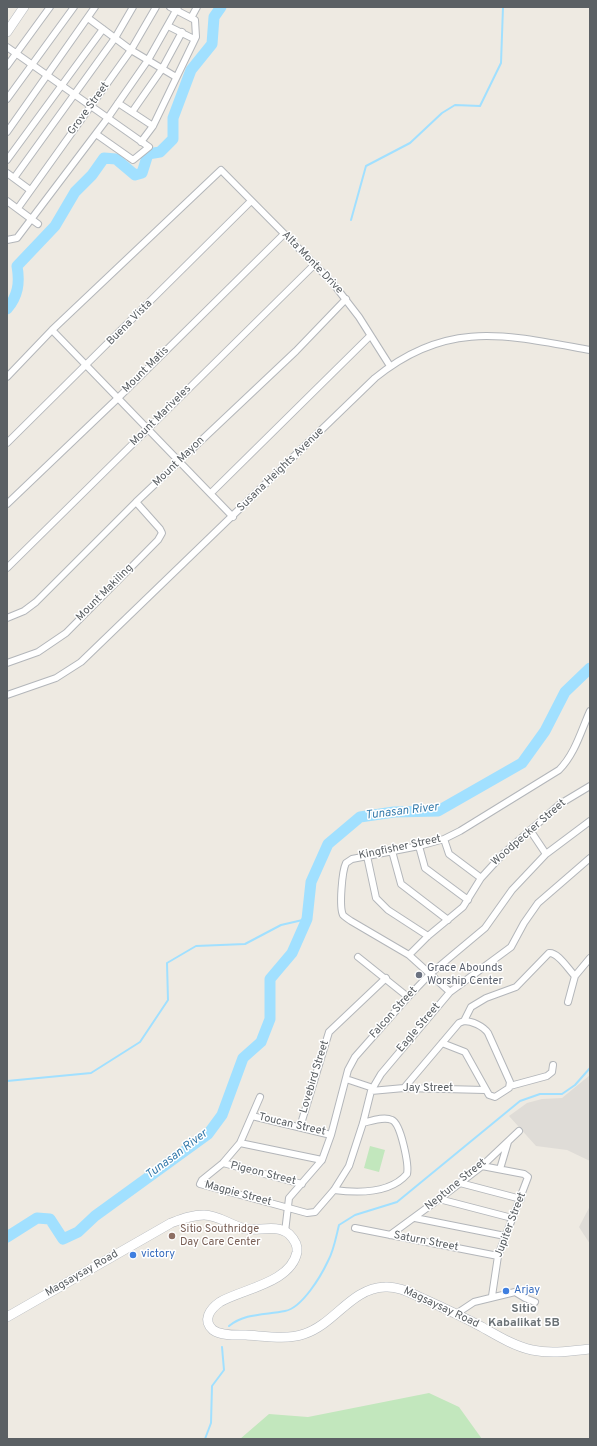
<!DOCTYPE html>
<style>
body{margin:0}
#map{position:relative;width:597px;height:1446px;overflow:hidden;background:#eeeae2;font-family:Overpass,sans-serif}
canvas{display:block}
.frame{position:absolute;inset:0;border:8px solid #5b6064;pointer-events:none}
</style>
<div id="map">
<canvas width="597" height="1446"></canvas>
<div class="frame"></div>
</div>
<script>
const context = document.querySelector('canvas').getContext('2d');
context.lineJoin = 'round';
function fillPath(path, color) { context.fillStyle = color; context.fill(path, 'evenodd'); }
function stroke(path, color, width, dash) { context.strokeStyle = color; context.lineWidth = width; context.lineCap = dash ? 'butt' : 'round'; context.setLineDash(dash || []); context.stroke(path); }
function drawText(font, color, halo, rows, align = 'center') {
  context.font = font + ' Overpass,sans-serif'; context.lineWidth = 3; context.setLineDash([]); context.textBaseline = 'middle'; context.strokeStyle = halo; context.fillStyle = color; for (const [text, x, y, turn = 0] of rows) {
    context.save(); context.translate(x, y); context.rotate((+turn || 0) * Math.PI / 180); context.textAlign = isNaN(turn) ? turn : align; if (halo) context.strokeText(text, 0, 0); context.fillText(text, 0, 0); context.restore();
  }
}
const industrial = new Path2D(`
 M590,1075V1161L567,1150L536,1146L509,1116L527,1103L542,1099L562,1098Z
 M590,1206V1244L579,1227Z`);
const green = new Path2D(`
 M370,1146L385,1150L379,1172L364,1168Z
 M429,1393L459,1407L482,1439H240L269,1414L308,1417Z`);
const stream = new Path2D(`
 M351,220L366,166L410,143L442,113L455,105L480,106L501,63L503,7
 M7,1081L91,1073L140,1042L168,1000L167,963L196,946L245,944L281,925L307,919
 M229,1326C245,1313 265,1315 285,1311C302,1308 321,1276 328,1261C334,1250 336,1237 339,1225L355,1215L397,1202L520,1101L540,1094H562L575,1085L590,1068
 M205,1439L211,1423L212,1386L224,1370L222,1347`);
const river = new Path2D(`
 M7,309C18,296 20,283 17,266L55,226L75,192L92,175L104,158L116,159L135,175L142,173L148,154L160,152L173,139V118L191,70L212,44L214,17L221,7
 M7,1237L37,1218L50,1219L63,1239L78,1232L95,1216L208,1134L222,1115L243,1058L261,1042L270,1019V979L292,953L307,919L311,882L328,844L360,817L394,812L438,811L522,763L545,731L565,692L590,668`);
const street = new Path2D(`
 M88,18L131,50L176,77
 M191,18L197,7
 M168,26L194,39
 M7,47L149,147L133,160L96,134
 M7,66L50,7
 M7,99L74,7
 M118,103L153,126
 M132,112L162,69L182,32
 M7,132L95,7
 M141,142L153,126L196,37L195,20L170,7
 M7,160L103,29
 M7,173L30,190
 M14,178L115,38L133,7
 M7,201L38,224
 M18,208L131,50L156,7
 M7,240L17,238L107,119L148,60L178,7
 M52,330L233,517
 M7,377L52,330L221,170L332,282L359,317L390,366
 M7,443L251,201
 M211,493L370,336
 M7,504L117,399L284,234
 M7,568L315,264
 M7,618L24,611L36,602L136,502L296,351L346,299
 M7,663L38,652L66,633L158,540L162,533L160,529L136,502
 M7,695L56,678L81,662L375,378C447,319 506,335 590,350
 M530,830L546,854
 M444,839L449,854L481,878
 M419,846L425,868L468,900
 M392,851L401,884L448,920
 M367,856L376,898L388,910L428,936
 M409,955L428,936L463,907L481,878L502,855L560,804L590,786
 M358,957L408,997
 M450,992L409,955L351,921C348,919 345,917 343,915C339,907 342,871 346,863L352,859L419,846L444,839L460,831L559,770C575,754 581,731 590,711
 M568,1002L575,976
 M464,1021L471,1007L486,998L516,987L549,953C558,952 568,969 575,976L590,958
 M442,1043L465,1052L489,1095L495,1097L509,1088L510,1082L488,1033C483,1026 472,1021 464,1021
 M346,1079L373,1088
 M510,1086L547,1076L552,1072L553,1065
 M404,1088L459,1023L464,1021
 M371,1091L404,1088L485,1090
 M260,1097L240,1143L223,1163L202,1180L200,1184L307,1213L315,1212L334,1190L349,1166L363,1123L371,1091L381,1074L450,992L511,947L524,923L538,903L590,858
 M252,1116L331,1135
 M300,1127L329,1032L386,978
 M240,1143L322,1160
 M223,1163L302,1184
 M482,1166L524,1174L528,1177L498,1256L492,1296
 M500,1169L508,1142
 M460,1183L521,1199
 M334,1190C357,1193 390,1194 407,1174C409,1165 401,1124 392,1120C384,1116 371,1121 363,1123
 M439,1199L512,1218
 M415,1218L505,1236
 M355,1228L498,1256
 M285,1232L289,1198L322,1160L331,1135L348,1070L355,1057L408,997L430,974L485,928L512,890L546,854L590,821
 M390,1235L439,1199L482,1166L519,1131
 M456,1314L474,1302L515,1292L525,1298L535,1302`);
const secondary = new Path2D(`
 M7,32L24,7
 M7,1317L171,1223C182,1219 192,1215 204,1215C219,1215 231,1226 246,1229C260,1231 277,1224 289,1234C294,1239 298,1245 297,1252C291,1283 242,1289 220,1302C210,1309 202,1320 213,1330C221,1336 237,1335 246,1335C264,1336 287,1340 304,1334C335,1324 351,1288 385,1287C399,1286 412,1294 424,1299C444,1308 463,1317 482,1327C498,1336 514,1346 532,1350C551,1354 571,1351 590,1349`);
const markers = [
 [419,975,4,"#6b7280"],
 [172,1236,4,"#8d6e63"],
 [133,1255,4,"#3f7fe0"],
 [506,1291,4,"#3f7fe0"]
];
const streetNames = [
 ["Grove Street",89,109,-54],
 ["Alta Monte Drive",312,263,46],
 ["Buena Vista",130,323,-45],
 ["Mount Matis",146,370,-45],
 ["Mount Mariveles",161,416,-45],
 ["Mount Mayon",179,462,-44],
 ["Susana Heights Avenue",281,470,-44],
 ["Mount Makiling",105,593,-45],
 ["Woodpecker Street",529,833,-41],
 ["Kingfisher Street",400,848,-12],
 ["Falcon Street",394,1013,-48],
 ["Eagle Street",419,1028,-50],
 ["Lovebird Street",315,1077,-73],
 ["Jay Street",428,1089],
 ["Toucan Street",292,1125,13],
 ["Pigeon Street",263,1174,14],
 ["Neptune Street",456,1185,-39],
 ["Magpie Street",238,1194,15],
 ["Jupiter Street",511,1225,-69],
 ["Saturn Street",426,1242,11],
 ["Magsaysay Road",82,1274,-30],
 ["Magsaysay Road",441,1308,25]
];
const worshipNames = [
 ["Grace Abounds",427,969],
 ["Worship Center",427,982]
];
const educationNames = [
 ["Sitio Southridge",180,1230],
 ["Day Care Center",180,1243]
];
const shopNames = [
 ["victory",141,1255],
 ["Arjay",514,1291]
];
const waterNames = [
 ["Tunasan River",402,812,-7],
 ["Tunasan River",177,1155,-37]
];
const neighbourhoodNames = [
 ["Sitio",524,1310],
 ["Kabalikat 5B",524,1324]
];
fillPath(industrial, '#dfdcd7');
fillPath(green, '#c2e7bd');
stroke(stream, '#a1e0ff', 2);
stroke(river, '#a1e0ff', 11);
stroke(street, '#b3b6ba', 8);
stroke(secondary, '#b4b8bd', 10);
stroke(street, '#fff', 6);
stroke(secondary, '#fff', 9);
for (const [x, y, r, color] of markers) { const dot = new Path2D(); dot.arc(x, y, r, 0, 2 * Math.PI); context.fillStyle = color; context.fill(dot); stroke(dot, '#fff', 1.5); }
drawText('11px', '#5b6064', '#fff', streetNames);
drawText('11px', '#5b616d', '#fff', worshipNames, 'left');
drawText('11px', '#785e54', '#fff', educationNames, 'left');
drawText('11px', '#366cbe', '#fff', shopNames, 'left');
drawText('italic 12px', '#387cac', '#fff', waterNames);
drawText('bold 12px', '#6b7276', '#fff', neighbourhoodNames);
</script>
